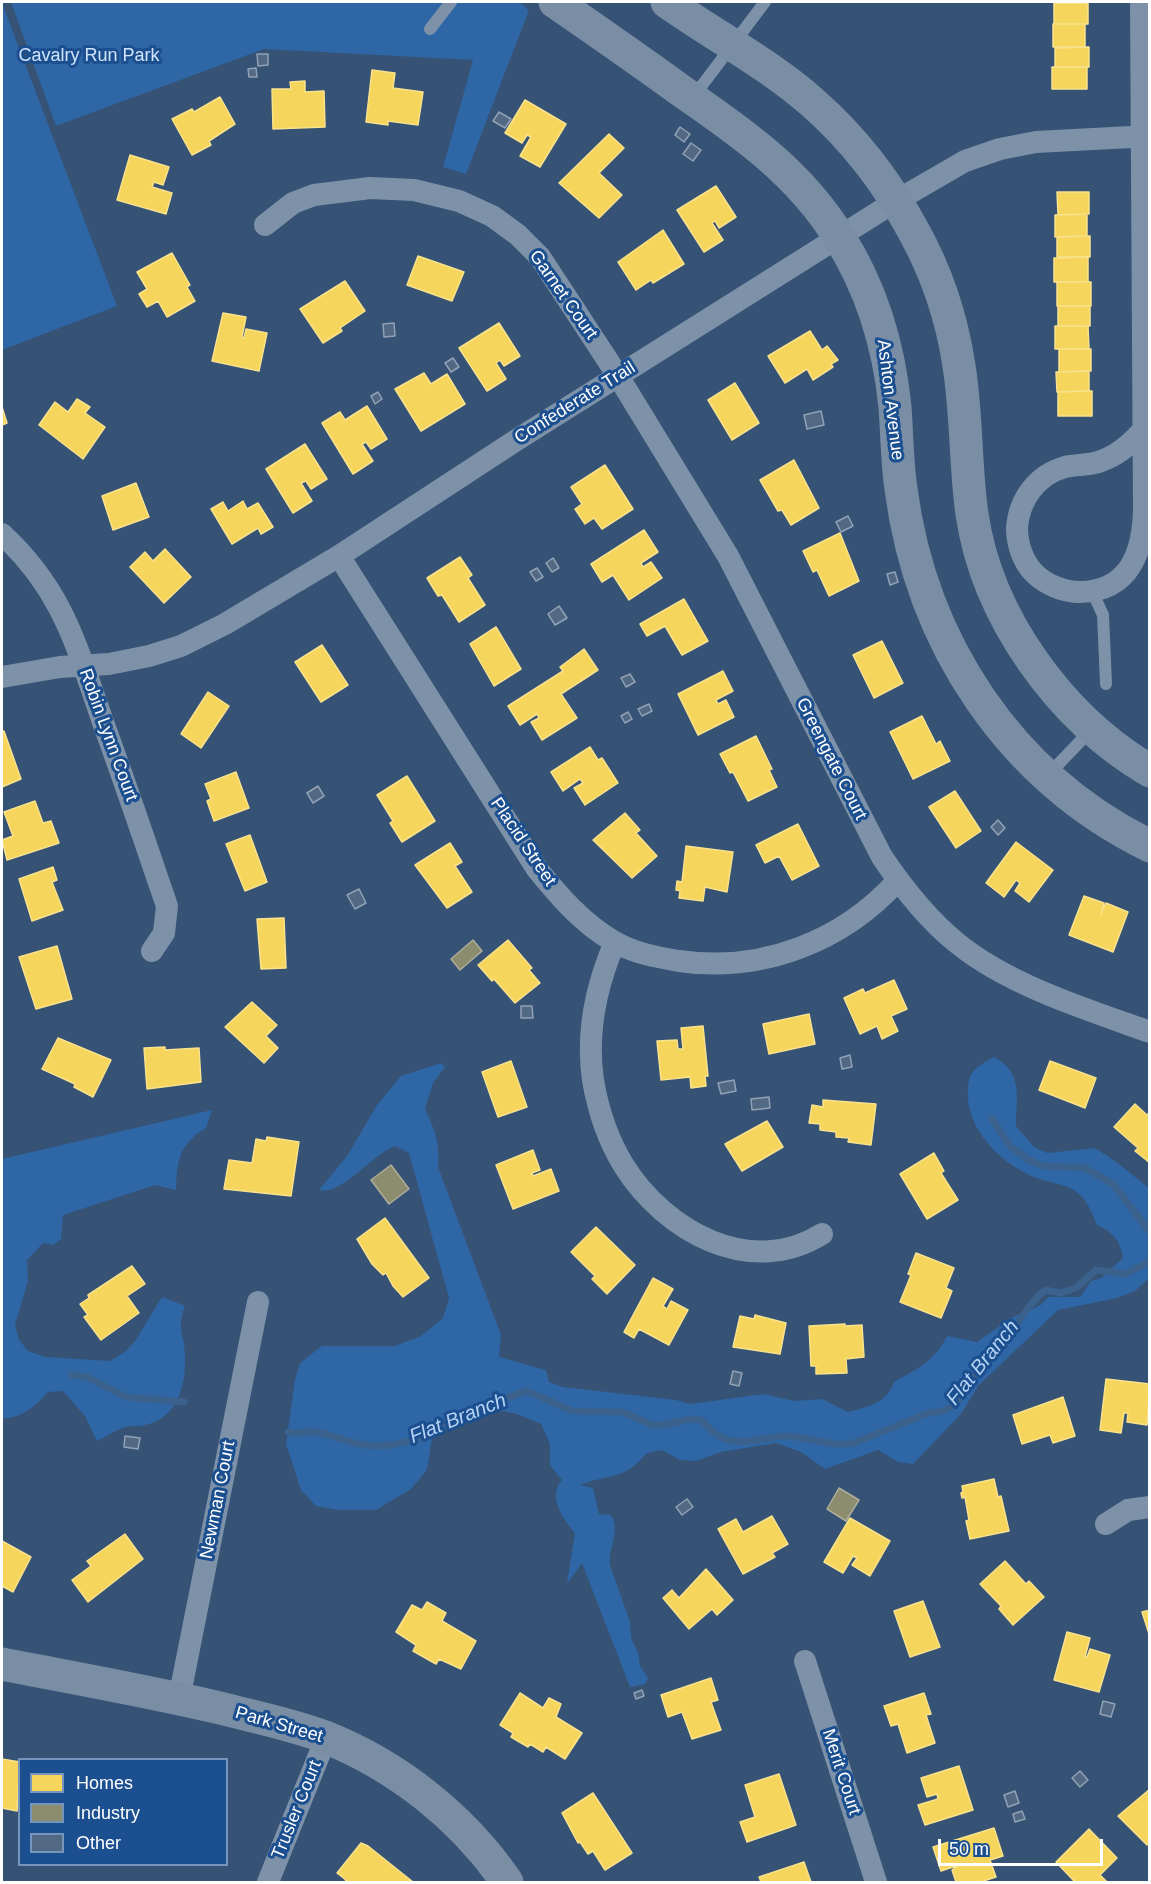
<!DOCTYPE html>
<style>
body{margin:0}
#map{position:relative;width:1151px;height:1884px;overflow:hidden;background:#365274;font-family:Arial,sans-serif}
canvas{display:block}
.frame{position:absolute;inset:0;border:3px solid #fff;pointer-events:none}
.legend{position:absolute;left:18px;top:1758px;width:210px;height:108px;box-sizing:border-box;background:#1b4f8f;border:2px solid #7695bc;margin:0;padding:8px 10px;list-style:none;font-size:18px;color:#fff}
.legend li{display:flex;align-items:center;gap:12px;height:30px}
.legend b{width:30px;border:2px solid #7695bc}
.scale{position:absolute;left:938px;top:1839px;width:165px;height:27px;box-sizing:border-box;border:3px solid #fff;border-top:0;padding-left:8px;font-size:18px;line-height:21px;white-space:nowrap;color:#fff;-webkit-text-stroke:4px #1b4f8f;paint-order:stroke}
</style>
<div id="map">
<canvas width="1151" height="1884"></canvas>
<div class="frame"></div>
<ul class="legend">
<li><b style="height:16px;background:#f6d55c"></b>Homes</li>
<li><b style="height:16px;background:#8c8c6e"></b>Industry</li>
<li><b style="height:16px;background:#526984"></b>Other</li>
</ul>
<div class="scale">50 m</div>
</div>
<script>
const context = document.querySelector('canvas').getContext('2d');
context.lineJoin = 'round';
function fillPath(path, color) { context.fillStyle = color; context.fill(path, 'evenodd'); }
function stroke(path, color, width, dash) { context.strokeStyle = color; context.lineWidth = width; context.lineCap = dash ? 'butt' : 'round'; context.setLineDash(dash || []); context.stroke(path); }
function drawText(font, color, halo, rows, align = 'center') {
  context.font = font + ' Arial,sans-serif'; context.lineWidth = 6; context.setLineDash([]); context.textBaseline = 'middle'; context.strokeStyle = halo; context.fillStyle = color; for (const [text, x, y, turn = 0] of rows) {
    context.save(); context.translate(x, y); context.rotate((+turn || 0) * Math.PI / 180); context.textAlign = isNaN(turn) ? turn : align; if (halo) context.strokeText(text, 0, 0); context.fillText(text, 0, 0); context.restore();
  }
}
const green = new Path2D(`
 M11,2H519L529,10L466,174L443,167L473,60L264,49L56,126Z
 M2,3L117,306L2,350Z
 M994,1057C1024,1073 1016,1098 1016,1126L1034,1147L1047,1153L1095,1148L1115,1161L1149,1188V1278L1135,1291L1117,1298L1058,1310L978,1386L961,1414L913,1464L898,1462L878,1450L825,1469L801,1452L776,1443L721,1452L696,1461L680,1460L662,1450L647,1453C622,1482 611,1473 580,1485L593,1488L599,1514L611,1515C621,1530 608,1548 610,1565L630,1622L631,1638L638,1652L640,1666L648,1678L645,1684L630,1687L582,1563L567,1584L575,1533C563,1519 547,1496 562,1480L550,1465V1444L541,1424L517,1414L493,1409H470L456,1414L439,1425L432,1438L427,1470L411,1489L376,1510H337L316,1506L301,1490L286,1444L295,1379L300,1363L322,1346H395L421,1336L443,1318L449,1298L409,1153L395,1146C372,1155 341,1196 319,1190L347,1156L377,1105L401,1076L441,1063L445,1067L433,1083L425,1109C435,1130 440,1143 438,1167L501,1335L499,1357L546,1370L549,1382L563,1387L676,1400L690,1404L763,1394L794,1401L822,1399L848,1412C868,1407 887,1403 894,1382C917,1369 935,1361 947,1336L977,1342L1013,1317L1041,1305L1048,1297H1080L1091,1281L1101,1278L1123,1258C1120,1240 1113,1232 1097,1225C1092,1213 1087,1199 1075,1191C1063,1183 1050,1183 1036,1178C1004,1165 970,1134 968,1098C967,1073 972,1069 994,1057Z
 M212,1110L206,1128C179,1144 177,1161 176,1190L155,1185L63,1215L61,1239L53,1245L43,1243L27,1260L28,1281L15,1325L19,1340L28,1351L45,1357L110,1361L126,1351L135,1341L162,1297L185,1306C176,1328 185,1335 185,1356C186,1385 178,1418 145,1425C139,1427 132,1425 126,1427C117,1429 106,1437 97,1441L85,1416L63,1391L48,1392C35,1406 22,1419 2,1418V1159Z`);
const homes = new Path2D(`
 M1054,3H1088V24H1054Z
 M1053,24H1085V47H1053Z
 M1089,47V67H1055V48Z
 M1052,67H1087V89H1052Z
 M372,70L395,73L393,88L423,92L418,125L388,121V125L366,122Z
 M305,81V92L324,91L325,127L273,129L272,89H291L290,82Z
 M220,97L235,124L209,141L211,145L192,155L172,119L192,109L194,112Z
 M525,100L566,124L540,167L520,156L531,137L527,135L522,143L505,133Z
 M609,134L624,148L599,173L622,195L599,218L559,183Z
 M130,155L169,167L163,185L154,182L152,187L172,193L166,214L117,200Z
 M716,186L736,217L719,228L715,221L712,223L723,240L704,252L677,210Z
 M1057,192H1089V214L1058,215Z
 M1087,214V236L1055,237V215Z
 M663,230L684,264L653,283L651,280L636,290L618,262Z
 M1087,236H1090V257H1057V237Z
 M172,253L190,285L187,287L195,301L167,317L158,301L147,307L139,294L147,289L137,272Z
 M418,256L464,272L452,301L407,285Z
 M1088,257V282H1054V258Z
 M345,281L365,311L340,328L342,331L323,343L300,309Z
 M1057,282H1091V306H1057Z
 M1058,306H1090V326H1058Z
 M223,313L246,317L242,337L244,338L246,329L267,333L259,371L212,361Z
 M499,323L520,356L504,366L500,360L496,363L506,379L487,391L459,348Z
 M1055,326H1088L1089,349H1055Z
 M810,331L822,350L827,346L838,360L831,364L833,367L813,380L807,369L785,383L768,356Z
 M1059,349H1091V371L1059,372Z
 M1089,371V391L1057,392L1056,372Z
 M424,373L431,384L447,374L465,404L421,431L395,389Z
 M735,383L759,423L732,440L708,400Z
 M1089,391H1092V416H1058V392Z
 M77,399L90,407L85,413L105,427L83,459L39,425L55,402L68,412Z
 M367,406L387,439L371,449L366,442L362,444L373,461L353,474L322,423L340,412L345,420Z
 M2,407L7,423L2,425Z
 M305,444L327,479L311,489L306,481L301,483L312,501L293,513L266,469Z
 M794,460L819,508L791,525L782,510L778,511L760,480Z
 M605,465L633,509L602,529L594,518L585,524L575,509L582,504L571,487Z
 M136,483L149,517L113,530L102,496Z
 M243,501L247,509L258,503L273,527L261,534L258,528L232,544L211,509L223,502L228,511Z
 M644,530L658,552L641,563L643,567L651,562L662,578L629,600L613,575L602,582L591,564Z
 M840,533L859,581L829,596L817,570L813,572L803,551Z
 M165,549L191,577L164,603L130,567L145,552L153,561Z
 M460,557L472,575L468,578L485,605L459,622L442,595L438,596L427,578Z
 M684,599L708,641L682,655L665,626L647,636L640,624Z
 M496,627L521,669L494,686L470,644Z
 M882,641L903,683L874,698L853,655Z
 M322,645L348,685L321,702L295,662Z
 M584,649L598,670L561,694L577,718L542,740L531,722L539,718L537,714L520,725L508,706L563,671L560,667Z
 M723,671L733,691L716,700L718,704L726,700L734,717L698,735L678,694Z
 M208,692L229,706L201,748L181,734Z
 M922,716L936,744L940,741L950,761L913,779L890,732Z
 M4,731L21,779L2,787V732Z
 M756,736L772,769L769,770L777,787L748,801L733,772L730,773L720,754Z
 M590,747L598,760L602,758L618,783L585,805L574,788L583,783L580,779L563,791L551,772Z
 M236,772L249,808L214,821L207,801L211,799L205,784Z
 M407,776L435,821L402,842L390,823L393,821L377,795Z
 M955,791L981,831L956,848L929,807Z
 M35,801L43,823L51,821L59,843L7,860L2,840L13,836L4,812Z
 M625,813L640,830L636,833L657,856L632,878L593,840Z
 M798,824L819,866L792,880L779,856L765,863L756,845Z
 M250,835L267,882L245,891L226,844Z
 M1016,842L1053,870L1029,902L1015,891L1020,883L1016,880L1004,897L986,883Z
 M450,843L462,862L455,866L472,892L447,908L415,865Z
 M686,846L733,852L727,892L705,887L703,901L679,898L680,891L676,890L677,881L682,882Z
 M53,867L57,880L52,882L63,910L32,921L19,879Z
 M1084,896L1104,903L1101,914L1106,903L1128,912L1113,952L1069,935Z
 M284,918L286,968L261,969L257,919Z
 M508,940L532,968L529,970L540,983L515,1003L494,979L492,981L478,965Z
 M57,946L72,999L36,1009L19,957Z
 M894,980L907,1009L891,1016L898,1031L882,1039L877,1026L860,1034L844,998L863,989L865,993Z
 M252,1002L277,1025L266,1036L278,1048L264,1063L225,1027Z
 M809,1014L815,1044L769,1054L763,1024Z
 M703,1026L708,1076H705L706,1086L691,1088L690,1077L661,1080L657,1041L677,1040L678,1049H683L681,1028Z
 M58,1038L111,1060L93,1097L74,1087L75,1084L42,1069Z
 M165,1047V1050L199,1048L201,1082L147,1089L144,1048Z
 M511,1061L527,1107L498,1117L482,1072Z
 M1050,1061L1096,1078L1085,1108L1039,1090Z
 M823,1100L876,1104L871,1145L848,1142L849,1138L836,1137V1132L820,1130V1124L809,1123L812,1105L823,1107Z
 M1135,1104L1147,1115L1150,1112V1163L1135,1151L1138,1148L1114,1127Z
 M767,1121L783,1147L742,1171L725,1144Z
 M267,1137L299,1142L291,1196L224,1189L229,1160L252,1163L256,1139L266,1141Z
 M533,1150L540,1170L532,1173L533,1176L551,1169L559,1191L513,1209L496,1165Z
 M934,1153L944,1171L941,1173L958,1200L927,1219L900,1174Z
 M385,1218L429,1278L403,1297L393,1286L386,1273L383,1275L372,1264L357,1239Z
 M596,1227L635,1265L607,1294L592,1279L595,1276L571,1252Z
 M916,1253L954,1268L946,1288L952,1291L941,1318L900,1302L911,1275L908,1274Z
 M132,1266L145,1284L127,1296L139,1313L101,1340L84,1317L88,1315L80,1304L89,1298L88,1295Z
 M653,1278L673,1289L663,1306L667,1309L671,1301L688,1310L669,1345L639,1329L634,1338L624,1332Z
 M755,1315L786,1323L780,1354L733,1347L740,1316L754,1319Z
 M845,1324V1326L862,1325L864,1357L846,1359L847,1373L816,1374V1366H811L809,1326Z
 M1106,1379L1150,1384L1147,1425L1127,1422L1128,1413H1124L1121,1433L1100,1430Z
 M1063,1397L1075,1436L1053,1443L1050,1435L1022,1444L1013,1415Z
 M994,1479L998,1497L1001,1496L1009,1531L970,1539L966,1521L969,1520L965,1497L962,1498L961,1493L963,1492L962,1486Z
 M772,1516L788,1544L772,1553L775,1557L743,1574L718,1529L736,1519L743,1532Z
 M850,1518L890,1541L870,1576L852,1565L857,1558L853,1556L843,1573L824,1562Z
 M125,1534L143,1559L88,1602L72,1580L91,1566L87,1561Z
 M2,1541L31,1557L13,1592L2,1586Z
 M1005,1561L1026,1584L1029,1581L1044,1597L1013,1625L999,1609L1001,1606L980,1584Z
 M706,1569L733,1600L717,1615L712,1609L689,1629L663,1598L672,1590L679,1598Z
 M923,1601L940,1647L910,1657L894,1611Z
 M427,1602L446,1613L442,1621L476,1641L461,1669L439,1659L436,1664L413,1651L416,1645L396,1632L412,1605L422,1610Z
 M1150,1610V1637L1142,1612Z
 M1067,1632L1090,1638L1085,1657H1087L1090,1649L1110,1655L1099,1692L1054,1680Z
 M711,1678L718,1700L711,1702L721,1730L692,1739L682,1712L668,1717L661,1695Z
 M520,1693L543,1708L549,1698L561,1704L556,1717L582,1733L565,1759L546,1747L543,1752L530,1744L528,1747L511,1737L513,1733L500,1725Z
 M924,1693L931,1714L926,1715L935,1743L907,1753L898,1724L891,1726L884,1706Z
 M2,1759L20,1762L17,1811L2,1808Z
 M959,1766L973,1810L925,1825L918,1805L938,1799L937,1794L927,1797L921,1778Z
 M779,1774L796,1825L747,1842L740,1822L755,1817L745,1785Z
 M1150,1789V1843L1147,1845L1118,1816Z
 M593,1793L632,1853L605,1870L593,1851L588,1854L580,1842L578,1843L562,1813Z
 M994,1828L1003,1856L990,1860L996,1877L980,1882H956L952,1870L959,1865L941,1871L933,1847Z
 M1089,1829L1117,1858L1100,1875L1107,1882H1075L1056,1862Z
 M361,1843L368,1846L413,1882H345L346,1880L337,1873Z
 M804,1862L811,1882H761L759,1877Z`);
const industry = new Path2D(`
 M473,940L482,951L460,970L451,959Z
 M391,1165L409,1189L389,1204L371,1180Z
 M839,1488L859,1500L846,1521L827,1509Z`);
const stream = new Path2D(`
 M992,1119L1010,1146L1029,1160L1042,1166L1085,1168L1114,1185L1150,1232
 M72,1375L87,1377L126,1397L184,1402
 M288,1432C298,1434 306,1431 315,1432C336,1435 356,1447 378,1446C432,1444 476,1405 527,1391L573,1411L622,1412L652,1425H663L690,1419L702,1420C709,1428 717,1437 728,1440C747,1445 765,1437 784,1436C808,1436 831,1448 854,1443L931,1412C959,1415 968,1383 981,1364C987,1356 996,1352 1002,1345C1017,1326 1026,1306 1045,1290L1061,1293L1076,1288L1096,1270L1126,1274L1150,1261`);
const building = new Path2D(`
 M257,54H268V65L258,66Z
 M256,68L257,77H249L248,69Z
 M499,112L511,119L505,128L493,121Z
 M680,127L690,134L684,142L675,135Z
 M691,143L701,150L693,161L683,154Z
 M394,323L395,336L384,337L383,324Z
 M453,358L459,367L451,372L445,363Z
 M378,392L382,399L375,404L371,396Z
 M821,411L824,425L807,429L804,415Z
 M848,516L853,526L841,532L836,522Z
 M553,558L559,568L552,572L546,563Z
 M537,568L543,577L536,581L530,572Z
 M895,572L898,582L890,585L887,574Z
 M559,606L567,618L555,625L548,614Z
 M630,674L635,682L626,687L621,678Z
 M649,704L652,711L642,716L638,709Z
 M628,712L632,719L625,723L621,716Z
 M318,786L324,796L313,803L307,793Z
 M998,820L1005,828L998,835L991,827Z
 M359,889L366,903L355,909L347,895Z
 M521,1006H532L533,1018H521Z
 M850,1055L852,1067L842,1069L840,1058Z
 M734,1080L736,1091L721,1094L718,1083Z
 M769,1097L770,1108L752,1110L751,1099Z
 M733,1371L742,1373L739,1386L730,1384Z
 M125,1436L140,1438L138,1449L124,1447Z
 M687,1499L693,1507L682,1515L676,1507Z
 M642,1690L644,1696L636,1699L634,1693Z
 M1103,1701L1115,1704L1111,1717L1100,1714Z
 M1080,1771L1088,1780L1080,1787L1072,1778Z
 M1015,1791L1019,1803L1008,1807L1004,1795Z
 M1022,1811L1025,1819L1015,1822L1013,1814Z`);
const lane = new Path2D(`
 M430,29L451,2
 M694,96L765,2
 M1092,591L1103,615L1106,684
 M1048,775L1092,729`);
const street = new Path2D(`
 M1141,2L1144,509C1143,552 1130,591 1080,592C1064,592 1046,585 1034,573C1023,562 1017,544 1017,528C1019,499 1037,475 1065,467C1077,464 1089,466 1101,461C1119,455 1132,443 1144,429
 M265,225L293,203L314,195L370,188L414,190L459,201L492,216L518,235L540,257L618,376L728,556L882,857C903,888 927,919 957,943C1008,985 1088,1010 1150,1032
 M2,534C64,591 77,648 104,725C126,785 146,845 167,906L164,933L152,951
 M339,556L537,869C559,896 582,923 613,941C633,953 656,957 679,961C761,973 843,942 898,880
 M2,677L60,667L109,664L149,656L181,646L225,624L339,556L518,439L896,201L965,161L1000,149L1036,142L1150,136
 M615,942C596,986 586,1032 593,1080C598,1110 608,1140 624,1166C665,1231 750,1279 822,1234
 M1106,1524L1128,1510L1150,1507
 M805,1661L876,1882
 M179,1699L258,1302
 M268,1882L326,1738`);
const secondary = new Path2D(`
 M555,2C597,31 639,60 680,90C741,132 800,173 839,237C872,289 889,346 895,407C897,434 897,462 901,489C921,642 1009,777 1150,846
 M667,2C715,36 769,64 813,103C854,139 887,182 913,230C936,271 952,319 959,366C967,415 965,465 972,514C987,617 1060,718 1150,771
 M2,1664C74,1678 148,1691 220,1708C255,1717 291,1724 325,1737C398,1766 463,1818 507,1882`);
const parkNames = [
 ["Cavalry Run Park",89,56]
];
const streetNames = [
 ["Garnet Court",563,295,55],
 ["Ashton Avenue",890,400,83],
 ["Confederate Trail",575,403,-32],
 ["Robin Lynn Court",108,735,70],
 ["Greengate Court",831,759,63],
 ["Placid Street",523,842,56],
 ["Newman Court",218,1500,-79],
 ["Park Street",279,1725,16],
 ["Merit Court",841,1772,72],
 ["Trusler Court",297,1810,-68]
];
const waterNames = [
 ["Flat Branch",983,1363,-51],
 ["Flat Branch",458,1419,-22]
];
fillPath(green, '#2f66a5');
fillPath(homes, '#f6d55c');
stroke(homes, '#f9e28d', 1.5);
fillPath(industry, '#8c8c6e');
stroke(industry, '#aeae9a', 1.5);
stroke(stream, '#3b618d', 7);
fillPath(building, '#526984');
stroke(building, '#92a2b6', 1.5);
stroke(lane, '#7d92a8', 12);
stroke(street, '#7d92a8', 22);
stroke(secondary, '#798da4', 33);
drawText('18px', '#cfe3fa', '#1b4f8f', parkNames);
drawText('18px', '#fff', '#1b4f8f', streetNames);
drawText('italic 20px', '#b5d3f5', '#1b4f8f', waterNames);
</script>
